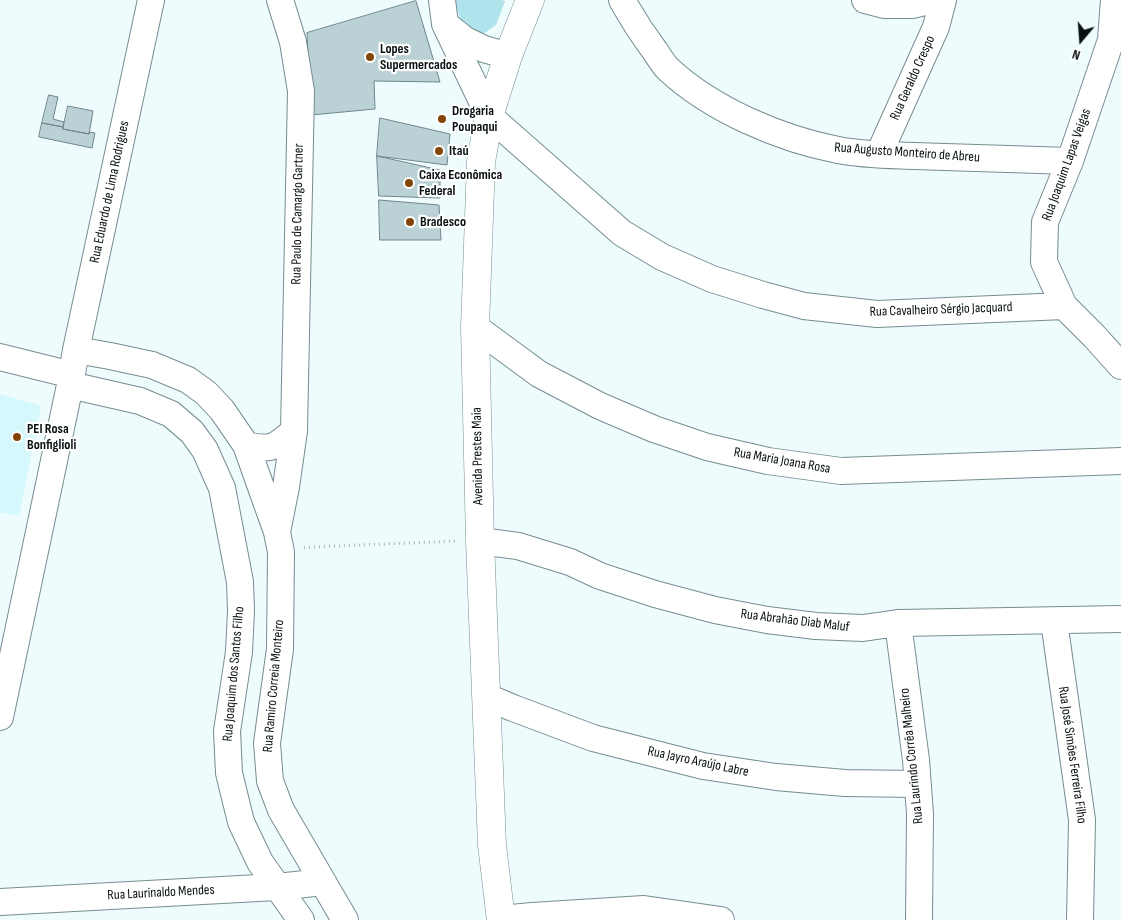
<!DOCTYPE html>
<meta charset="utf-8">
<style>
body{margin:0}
#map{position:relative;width:1121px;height:920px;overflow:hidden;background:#eefcfe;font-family:"Sofia Sans Condensed",sans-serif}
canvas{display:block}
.north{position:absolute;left:1056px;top:15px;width:50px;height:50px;-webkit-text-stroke:4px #fff;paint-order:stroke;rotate:198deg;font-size:14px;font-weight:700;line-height:20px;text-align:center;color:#081012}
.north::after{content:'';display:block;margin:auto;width:18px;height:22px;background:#081012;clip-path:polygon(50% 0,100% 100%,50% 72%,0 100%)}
</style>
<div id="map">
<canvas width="1121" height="920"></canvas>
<div class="north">N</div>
</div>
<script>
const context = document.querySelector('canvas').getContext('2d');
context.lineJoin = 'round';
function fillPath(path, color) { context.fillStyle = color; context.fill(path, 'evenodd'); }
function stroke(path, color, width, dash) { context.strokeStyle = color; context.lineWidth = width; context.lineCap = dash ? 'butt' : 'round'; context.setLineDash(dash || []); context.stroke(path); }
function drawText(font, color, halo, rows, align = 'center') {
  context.font = font + ' "Sofia Sans Condensed",sans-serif'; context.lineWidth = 4.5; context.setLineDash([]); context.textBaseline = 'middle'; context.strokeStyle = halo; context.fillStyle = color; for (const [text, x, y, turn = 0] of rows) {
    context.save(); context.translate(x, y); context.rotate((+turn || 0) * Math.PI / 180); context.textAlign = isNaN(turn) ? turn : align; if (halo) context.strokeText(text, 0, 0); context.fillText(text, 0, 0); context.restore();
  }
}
const built = new Path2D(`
 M0,394L41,406L19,516L0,512Z`);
const green = new Path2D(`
 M454,0H501L505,1L496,25L483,34L466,28L460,18Z`);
const building = new Path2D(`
 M416,1L440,82L374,81L375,109L311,115L307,33Z
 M49,95L58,97L53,119L64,122L63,127L42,123Z
 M68,106L93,111L89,134L63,129Z
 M380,118L450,134L447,165L377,156Z
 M42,123L63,127V129L89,134V132L95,133L92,148L39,137Z
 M377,156L440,170V198L379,196Z
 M379,200L439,205L441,240H380Z`);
const path = new Path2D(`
 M304,548L311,547L457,541`);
const minor = new Path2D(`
 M442,0L445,24L465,40L484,49L508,56
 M622,0C632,18 643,35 655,51C659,57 663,64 668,69C712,110 781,139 838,150C863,155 889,155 914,156C966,158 1018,159 1070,161
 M865,0L884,5H913L933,0
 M1114,0L1111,40L1070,161L1045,222L1044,262L1064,306L1094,336L1121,366
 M445,24L489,116L622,233L662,257L712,279L763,295L804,306L877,314L1064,306
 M879,154L936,27L943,0
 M475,327L539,374L600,406L654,429L707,447L768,461L841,471L1121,461
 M76,350L110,356L152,365L188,380L206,393L222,410L246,445L277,532L281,552L280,649L267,743L270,781L281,810L345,920
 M0,357L72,375
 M70,385L140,401L171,414L192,432L205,450L222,488L240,582L241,611L239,652L227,731L229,773L241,822L260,862L301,920
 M246,445C271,451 276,447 294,431
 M277,532L286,487L294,431L301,91L293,42L280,0
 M480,541L518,546L570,562L600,576L655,594L715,610L767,620L816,626L863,628L898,623L1121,619
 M1054,621L1082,820L1080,920
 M898,623L916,760L920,814L919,920
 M487,697L513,708L593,738L703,766L776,777L845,783L917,784
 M0,717L70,385L76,350L151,0
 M0,902L277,887L323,882
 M501,919L532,916L644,909L721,920`);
const major = new Path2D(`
 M501,920L492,845L480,541L475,327L481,162L489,116L508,56L530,0`);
const markers = [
 [370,57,5,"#834505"],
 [442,119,5,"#834505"],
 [439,151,5,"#834505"],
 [409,183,5,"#834505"],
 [410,222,5,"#834505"],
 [17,437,5,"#834505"]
];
const poiNames = [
 ["Lopes",380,49],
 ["Supermercados",380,65],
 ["Drogaria",452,111],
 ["Poupaqui",452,127],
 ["Itaú",449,151],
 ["Caixa Econômica",419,175],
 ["Federal",419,191],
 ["Bradesco",420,222],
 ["PEI Rosa",27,429],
 ["Bonfiglioli",27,445]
];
const streetNames = [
 ["Rua Geraldo Crespo",913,78,-66],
 ["Rua Augusto Monteiro de Abreu",907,153,4],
 ["Rua Joaquim Lapas Veigas",1067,165,-70],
 ["Rua Eduardo de Lima Rodrigues",110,192,-78],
 ["Rua Paulo de Camargo Gartner",298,214,-89],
 ["Rua Cavalheiro Sérgio Jacquard",941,310,-2],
 ["Avenida Prestes Maia",478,456,-91],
 ["Rua Maria Joana Rosa",782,461,10],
 ["Rua Abrahão Diab Maluf",795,621,7],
 ["Rua Joaquim dos Santos Filho",234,674,-85],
 ["Rua Ramiro Correia Monteiro",274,686,-85],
 ["Rua José Simões Ferreira Filho",1072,755,82],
 ["Rua Laurindo Corrêa Malheiro",912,756,-96],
 ["Rua Jayro Araújo Labre",698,762,12],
 ["Rua Laurinaldo Mendes",161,893,-3]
];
fillPath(built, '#d5f8fd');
fillPath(green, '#b0e4ec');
fillPath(building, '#bad2d6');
stroke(building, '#70868a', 1);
stroke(minor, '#768d90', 28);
stroke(major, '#768d90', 29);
stroke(path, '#a9b5b7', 3, [1, 4]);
stroke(minor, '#fff', 26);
stroke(major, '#fff', 28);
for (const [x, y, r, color] of markers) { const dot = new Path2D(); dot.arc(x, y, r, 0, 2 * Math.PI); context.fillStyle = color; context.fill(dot); stroke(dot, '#fff', 2); }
drawText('bold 14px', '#081012', '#fff', poiNames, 'left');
drawText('14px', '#081012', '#fff', streetNames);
</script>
